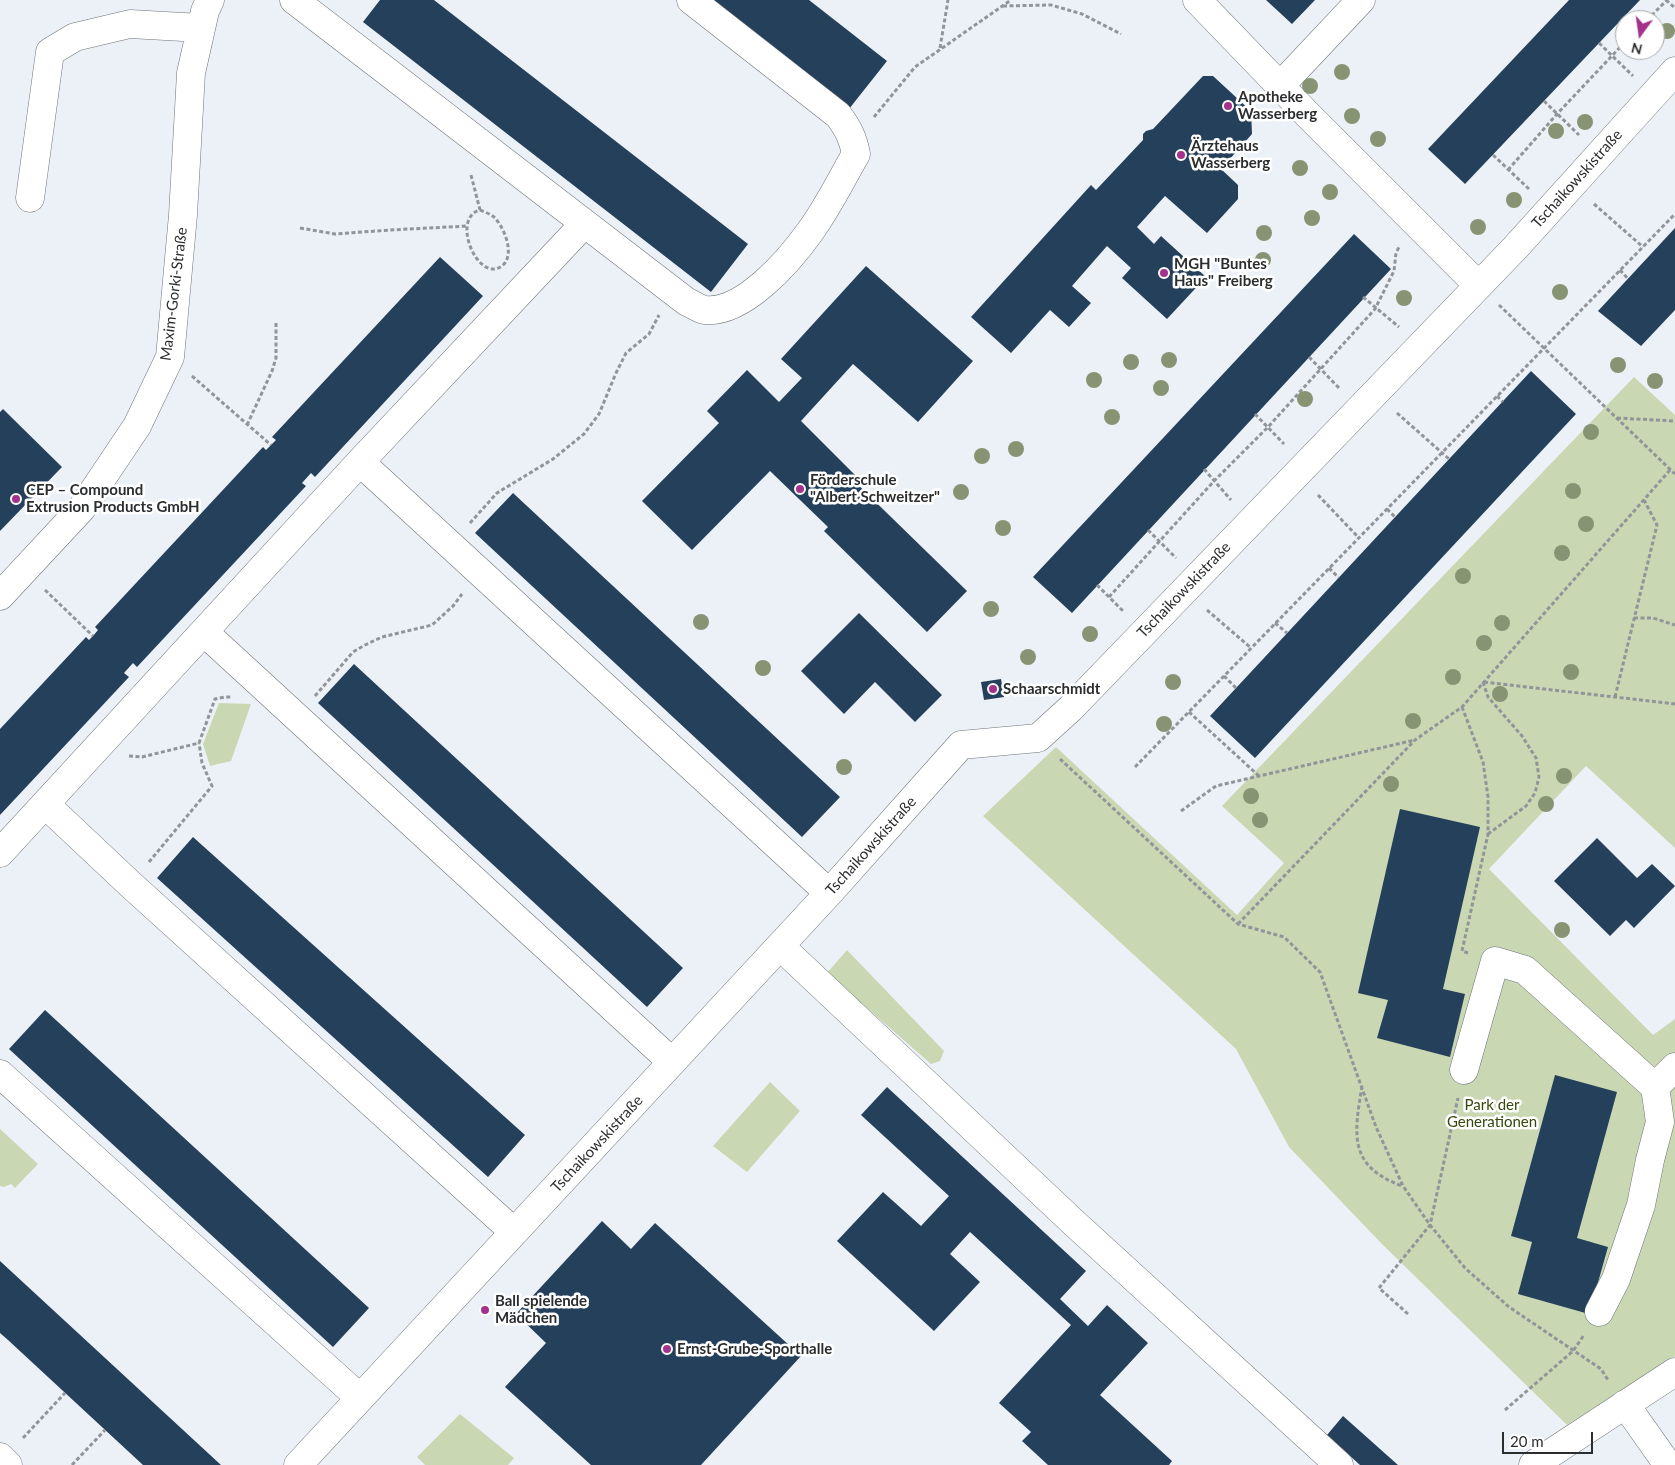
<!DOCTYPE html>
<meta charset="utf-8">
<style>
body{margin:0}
#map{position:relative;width:1675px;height:1465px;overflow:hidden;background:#ecf1f7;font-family:Lato,sans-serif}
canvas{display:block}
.north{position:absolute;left:1615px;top:10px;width:50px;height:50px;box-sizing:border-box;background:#fff;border:1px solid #aaabac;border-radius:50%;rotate:194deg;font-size:14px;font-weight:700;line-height:20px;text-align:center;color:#2b2d2f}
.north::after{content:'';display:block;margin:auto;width:18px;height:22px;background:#a4318b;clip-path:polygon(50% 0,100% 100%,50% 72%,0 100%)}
.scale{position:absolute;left:1502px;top:1432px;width:91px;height:22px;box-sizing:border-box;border:2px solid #2b2d2f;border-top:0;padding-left:6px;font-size:15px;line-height:18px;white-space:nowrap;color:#2b2d2f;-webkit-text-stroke:4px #fff;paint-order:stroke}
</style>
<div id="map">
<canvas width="1675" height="1465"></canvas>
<div class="north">N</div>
<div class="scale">20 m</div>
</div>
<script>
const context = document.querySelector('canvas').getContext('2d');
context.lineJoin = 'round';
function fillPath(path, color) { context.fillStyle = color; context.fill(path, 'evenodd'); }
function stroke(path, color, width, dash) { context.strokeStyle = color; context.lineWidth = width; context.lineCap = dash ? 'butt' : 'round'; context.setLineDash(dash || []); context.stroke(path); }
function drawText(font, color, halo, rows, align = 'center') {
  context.font = font + ' Lato,sans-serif'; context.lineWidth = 5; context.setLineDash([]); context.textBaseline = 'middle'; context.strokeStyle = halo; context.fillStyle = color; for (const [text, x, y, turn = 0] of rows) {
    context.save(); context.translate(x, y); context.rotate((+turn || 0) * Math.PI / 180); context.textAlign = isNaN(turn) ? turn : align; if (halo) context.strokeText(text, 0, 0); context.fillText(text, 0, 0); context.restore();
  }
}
const green = new Path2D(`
 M1634,377L1675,415V848L1586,766L1489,869L1653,1035L1675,1019V1356L1567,1425L1382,1244L1289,1147L1236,1049L983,816L1056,747L1237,915L1284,863L1222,806Z
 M219,703L251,704L231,761L210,766L203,744Z
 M847,950L944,1051L940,1061L931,1064L827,973Z
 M770,1082L800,1111L747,1172L713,1146Z
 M0,1129L38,1164L15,1188L11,1184L4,1187L0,1186Z
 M460,1414L514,1458L508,1465H425L417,1457Z`);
const building = new Path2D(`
 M380,0H434L748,244L711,292L363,22Z
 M712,0H809L887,61L849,109Z
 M1266,0H1315L1292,24Z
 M1569,0H1640L1465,184L1428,149Z
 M1203,76H1213L1251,111L1252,134L1221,169L1238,185V199L1207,233L1165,196L1137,227L1154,244L1161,236L1206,277L1167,319L1122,278L1131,268L1107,246L1072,286L1091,303L1069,327L1050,310L1011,353L971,317L1091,185L1096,190L1143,140V134L1146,131L1153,129Z
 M1675,228V310L1641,346L1598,311Z
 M1354,234L1391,269L1072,613L1033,577Z
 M440,257L483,296L315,477L311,473L302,483L306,486L137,667L133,663L124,673L129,677L0,815V729L86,637L89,640L93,636L98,630L95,627L263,447L266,450L276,440L272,437Z
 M866,266L973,361L918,422L853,364L801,421L855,475L851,478L967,591L927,632L824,531L828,527L770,471L692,550L642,501L719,423L707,411L747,370L779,402L802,378L781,359Z
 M1531,371L1576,414L1255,758L1210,716Z
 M3,409L62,467L0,531V412Z
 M513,493L840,797L802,837L475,533Z
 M859,613L942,695L915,722L875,682L844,714L801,671Z
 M354,664L683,968L647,1007L318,703Z
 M1001,679L1004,697L984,700L981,682Z
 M1400,809L1480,827L1443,989L1465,994L1450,1057L1377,1038L1388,1000L1358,993Z
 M193,837L525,1135L488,1177L157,878Z
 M1597,838L1637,878L1652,864L1675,886L1634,928L1626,920L1610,936L1554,881Z
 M45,1010L369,1308L333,1347L9,1049Z
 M1555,1075L1617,1092L1577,1238L1608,1247L1589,1314L1518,1294L1532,1242L1511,1236Z
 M887,1087L1086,1271L1060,1299L1088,1326L1107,1305L1148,1343L1100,1395L1172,1461L1169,1465H1048L1022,1441L1031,1432L999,1403L1071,1325L970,1232L950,1254L980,1282L934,1331L837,1241L883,1192L921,1226L949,1196L861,1115Z
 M602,1221L631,1249L655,1223L801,1356L701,1465H591L505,1387L546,1343L516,1314Z
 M0,1261L221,1465H143L8,1340L0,1333Z
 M1343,1416L1398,1465H1360L1327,1435Z`);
const path = new Path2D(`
 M1666,0L1675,8
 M1003,6L1051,5L1082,14L1121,34
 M1647,20L1667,0
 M1599,43L1633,76
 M940,48L948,0
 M1544,101L1579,135
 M874,117L915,67L1011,0
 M1493,155L1529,189
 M1508,170L1557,114L1625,42
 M471,175L480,210
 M1594,204L1643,247
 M480,210C485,212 490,214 494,217C504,227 516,255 502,266C478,284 450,218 480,210Z
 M300,228L335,234L390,230L468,226
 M1620,270L1628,279
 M1363,297L1399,327
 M1499,305L1675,474
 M1309,357L1339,388
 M192,376L271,445
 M1497,396L1503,402
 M1397,413L1449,459
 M1255,414L1284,444
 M1617,418L1675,421
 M247,425L272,371L276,358V322
 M1204,469L1231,500
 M1318,495L1359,538
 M1387,509L1395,517
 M470,523L497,493L553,459L584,434L599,414L616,373L626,353L649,334L659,315
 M1148,530L1176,558
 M1329,568L1339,578
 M1097,585L1124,612
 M45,590L93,636
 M1109,597L1214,481L1268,427L1375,309L1394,271L1396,253L1399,247
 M1207,610L1251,648
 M1634,618H1653L1675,625
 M1275,623L1287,633
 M1483,682L1488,697L1522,736L1536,758L1539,777L1535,793L1526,806L1488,834
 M1484,682L1675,704
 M1236,688L1224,676L1675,214
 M315,696L353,652L365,645L382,637L432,625L453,606L462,594
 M1615,697L1657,525L1644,500
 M1462,707L1483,762L1488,797V834L1462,951L1468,953
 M1189,712L1259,776
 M129,756L142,757L199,743L215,699L225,697H231
 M1060,759L1238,924L1284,937L1320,972L1376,1127L1403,1186L1430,1225L1465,1268L1509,1307L1601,1369L1608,1380
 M1135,767L1224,676
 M1181,811L1216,786L1415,740
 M149,862L212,786L202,763L199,743
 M1238,924L1415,740L1462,707L1670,470
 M1362,1086C1354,1135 1348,1166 1402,1186
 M1408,1314L1379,1288L1430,1225L1458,1098
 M1505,1410L1573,1351L1584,1335
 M23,1438L65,1393
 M72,1465L105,1430`);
const minor = new Path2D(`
 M294,0L687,302C693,304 699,309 705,310C743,314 789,261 809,233C827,209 841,180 856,154C853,138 848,128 838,115L691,0
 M1197,0L1308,115L1478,285
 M1280,86L1361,0
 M30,198L50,52L75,37L130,24L201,28
 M360,462L829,893
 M0,596L82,508L137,426L170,357L183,215L191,73L205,11L210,0
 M204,632L672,1062
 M45,804L130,884L514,1232
 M0,853L360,462L584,224
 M780,946L1073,1222L1339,1465
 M1464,1070L1495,961L1525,970L1655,1087L1660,1122L1650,1160L1641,1205L1616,1279L1599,1312
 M0,1074L360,1398
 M1655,1087L1675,1067
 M1625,1404L1668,1465
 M0,1457L8,1465
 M298,1465L829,893L961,745L1038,738L1071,708L1515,248L1675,71
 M1533,1465L1675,1372`);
const trees = [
 [1667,31],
 [1342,72],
 [1310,86],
 [1352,116],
 [1585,122],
 [1556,131],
 [1378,139],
 [1300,168],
 [1330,192],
 [1514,200],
 [1312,218],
 [1478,227],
 [1264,233],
 [1263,260],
 [1560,292],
 [1404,298],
 [1169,360],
 [1131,362],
 [1618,365],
 [1094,380],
 [1655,381],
 [1161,388],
 [1305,399],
 [1112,417],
 [1591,432],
 [1016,449],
 [982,456],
 [1573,491],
 [961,492],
 [1586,524],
 [1003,528],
 [1562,553],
 [1463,576],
 [991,609],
 [701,622],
 [1502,623],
 [1090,634],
 [1484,643],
 [1028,657],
 [763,668],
 [1571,672],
 [1453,677],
 [1173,682],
 [1500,694],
 [1413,721],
 [1164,724],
 [844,767],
 [1564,776],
 [1391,784],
 [1251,796],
 [1546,804],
 [1260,820],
 [1562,930]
];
const markers = [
 [1228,106,5,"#a4318b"],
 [1181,155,5,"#a4318b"],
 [1164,273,5,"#a4318b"],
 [800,489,5,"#a4318b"],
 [16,499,5,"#a4318b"],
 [993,689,5,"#a4318b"],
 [485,1310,5,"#a4318b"],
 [667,1349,5,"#a4318b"]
];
const poiNames = [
 ["Apotheke",1238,97],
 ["Wasserberg",1238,114],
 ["Ärztehaus",1191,146],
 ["Wasserberg",1191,163],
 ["MGH \"Buntes",1174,264],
 ["Haus\" Freiberg",1174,281],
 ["Förderschule",810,480],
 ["\"Albert Schweitzer\"",810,497],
 ["CEP – Compound",26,490],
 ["Extrusion Products GmbH",26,507],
 ["Schaarschmidt",1003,689],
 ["Ball spielende",495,1301],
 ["Mädchen",495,1318],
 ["Ernst-Grube-Sporthalle",677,1349]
];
const streetNames = [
 ["Tschaikowskistraße",1577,179,-48],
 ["Maxim-Gorki-Straße",174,294,-83],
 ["Tschaikowskistraße",1184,590,-46],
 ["Tschaikowskistraße",871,846,-48],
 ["Tschaikowskistraße",597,1144,-47]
];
const parkNames = [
 ["Park der",1492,1105],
 ["Generationen",1492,1122]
];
fillPath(green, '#c9d8b3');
fillPath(building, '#25405b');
stroke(minor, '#6f7378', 29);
stroke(path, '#919499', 3, [4, 2.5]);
stroke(minor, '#fff', 28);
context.fillStyle = '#879474';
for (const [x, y] of trees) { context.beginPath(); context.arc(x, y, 8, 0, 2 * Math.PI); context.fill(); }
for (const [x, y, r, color] of markers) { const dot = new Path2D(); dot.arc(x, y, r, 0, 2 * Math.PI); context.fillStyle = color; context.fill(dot); stroke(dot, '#fff', 2); }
drawText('bold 15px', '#2b2d2f', '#fff', poiNames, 'left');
drawText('15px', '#2b2d2f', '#fff', streetNames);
drawText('15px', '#354809', '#fff', parkNames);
</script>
